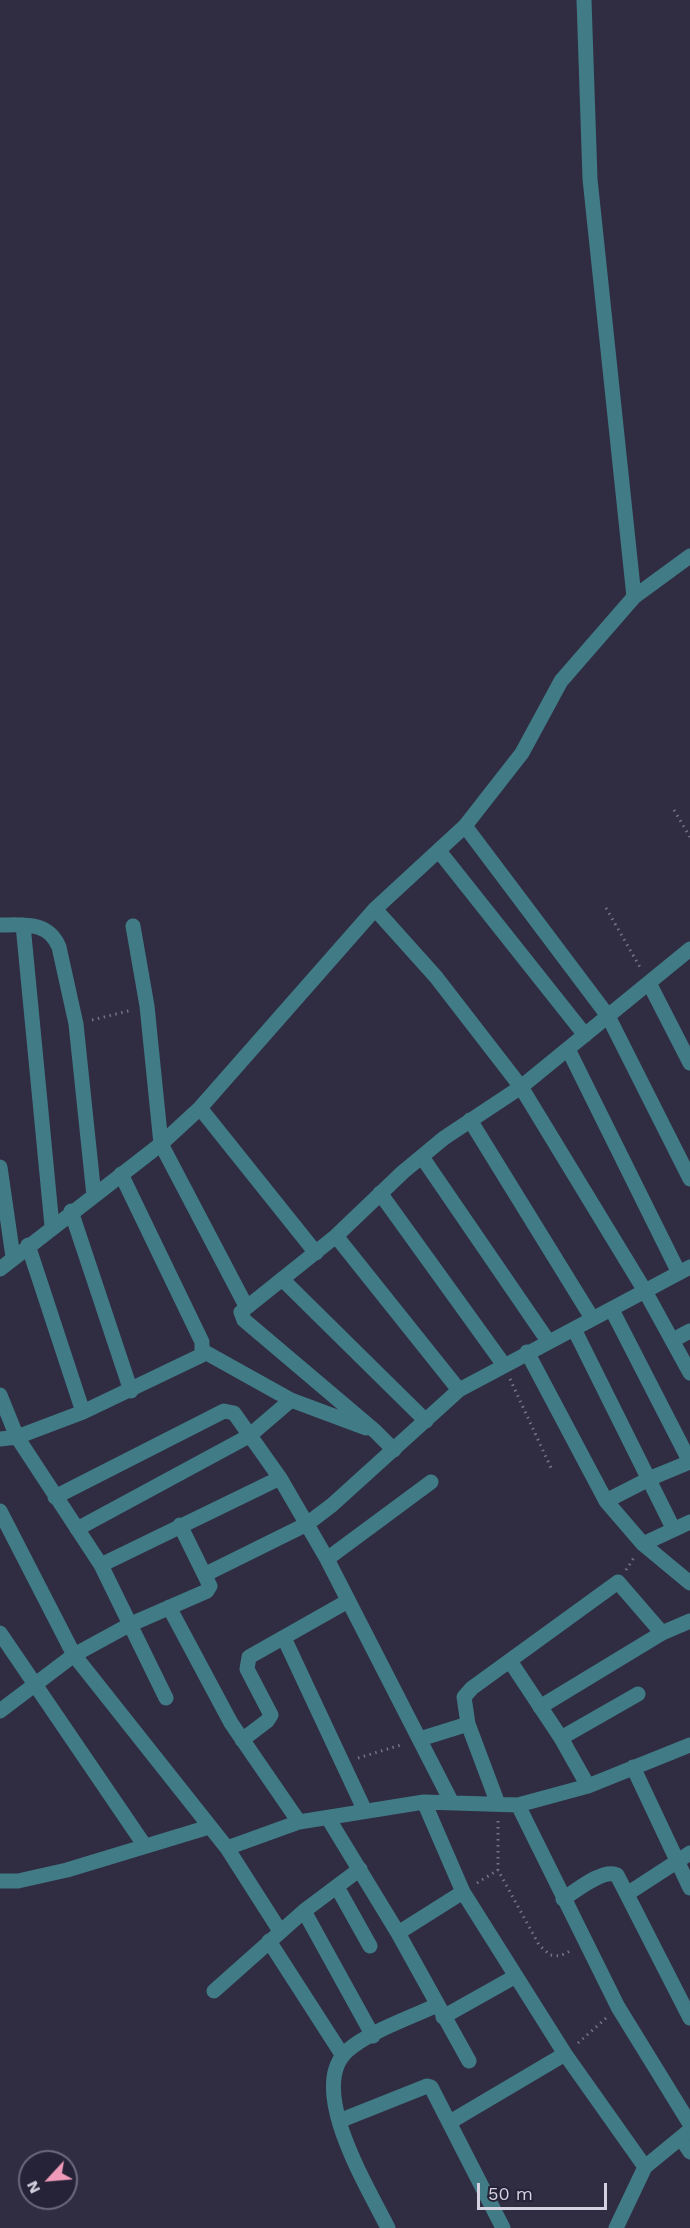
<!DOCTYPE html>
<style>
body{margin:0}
#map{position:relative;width:690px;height:2228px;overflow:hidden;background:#302c42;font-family:"Work Sans",sans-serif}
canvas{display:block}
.north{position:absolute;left:18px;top:2150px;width:60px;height:60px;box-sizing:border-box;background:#262338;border:2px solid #6c697b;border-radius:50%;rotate:244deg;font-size:16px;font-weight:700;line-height:24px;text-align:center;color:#d4d2e0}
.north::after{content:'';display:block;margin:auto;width:21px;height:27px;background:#ef9ab8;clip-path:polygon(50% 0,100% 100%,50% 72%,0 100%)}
.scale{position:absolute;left:477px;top:2183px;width:130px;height:27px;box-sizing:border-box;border:3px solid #d4d2e0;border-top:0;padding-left:8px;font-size:18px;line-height:21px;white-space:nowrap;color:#d4d2e0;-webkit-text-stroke:4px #262338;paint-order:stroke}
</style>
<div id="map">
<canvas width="690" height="2228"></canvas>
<div class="north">N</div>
<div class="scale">50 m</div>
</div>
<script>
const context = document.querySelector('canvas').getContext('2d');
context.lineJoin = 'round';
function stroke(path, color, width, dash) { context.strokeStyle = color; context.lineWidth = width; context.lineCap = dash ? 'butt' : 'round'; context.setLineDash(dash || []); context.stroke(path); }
const path = new Path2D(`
 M674,810L690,837
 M606,908L641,969
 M92,1020L132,1010
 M510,1379L552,1470
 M626,1570L635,1556
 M358,1758L404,1744
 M498,1821V1870L539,1945L550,1955L560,1956L572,1950
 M477,1883L498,1870
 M578,2043L606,2018`);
const minor = new Path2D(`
 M634,597L690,556
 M465,826L608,1016L690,1179
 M439,851L585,1035
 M375,909L436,977L521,1087L645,1291L690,1373
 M0,925C24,925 48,921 59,947L76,1024L94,1196
 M23,925L52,1226
 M133,926L147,1006L161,1144L246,1306
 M649,983L690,1063
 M568,1049L679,1273
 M200,1108L316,1253
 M470,1120L592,1318
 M422,1157L548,1341
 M0,1167L13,1257
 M380,1193L504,1365
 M71,1211L131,1391
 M336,1236L459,1390
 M28,1245L83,1412
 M0,1269L161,1144L200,1108L375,909L465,826L522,753L561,681L634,597L590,179L584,0
 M282,1279L426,1421
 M612,1310L690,1462
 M574,1329L673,1528
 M673,1340L690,1331
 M203,1351L291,1400L366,1428
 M527,1352L606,1501L643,1544L690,1583
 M0,1395L17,1437L101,1565L166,1698
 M0,1439L17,1437L83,1412L202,1355V1342L121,1174
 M394,1450L375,1431L244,1320L241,1312L336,1236L403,1172L444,1138L521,1087L690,949
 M55,1497L224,1411L234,1413L280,1478L327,1559L452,1803
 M606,1501L651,1478L690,1462
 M0,1511L74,1655L227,1848L280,1931
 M77,1529L249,1436L291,1400
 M643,1544L690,1522
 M327,1559L431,1482
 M101,1565L280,1478
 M206,1574L307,1524L332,1505L459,1390L690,1267
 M169,1607L231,1723L299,1822
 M0,1633L145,1846
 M284,1638L365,1811
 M510,1661L561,1738L588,1786
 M540,1707L662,1633L690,1621
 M0,1711L74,1655L129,1625L207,1591L210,1586L180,1525
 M561,1738L638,1694
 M420,1739L468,1724
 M242,1740L267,1721L271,1715L247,1669L249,1657L348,1601
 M633,1767L690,1888
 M424,1802L463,1892L565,2054L645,2167
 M498,1804L468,1724L464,1697L472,1688L618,1582L662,1633
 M518,1805L618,2007L690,2124
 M328,1818L398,1933L469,2061
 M227,1848L299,1822L424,1802L518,1805L588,1786L690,1745
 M0,1881H18L67,1870L209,1827
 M337,1887L370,1946
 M627,1894L690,1853
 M563,1899C576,1891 603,1868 617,1875L690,2018
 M304,1911L373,2036
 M398,1933L463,1892
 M269,1941L343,2056
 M214,1991L304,1911L360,1869
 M443,2017L516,1976
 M339,2121L427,2086L431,2087L503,2228
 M450,2122L565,2054
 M681,2138L690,2152
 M388,2228C369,2189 306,2089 347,2051C368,2032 410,2018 437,2005
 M616,2228L645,2167L690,2130`);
stroke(path, '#767385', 3, [1.5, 4.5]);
stroke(minor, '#407b86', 15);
</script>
